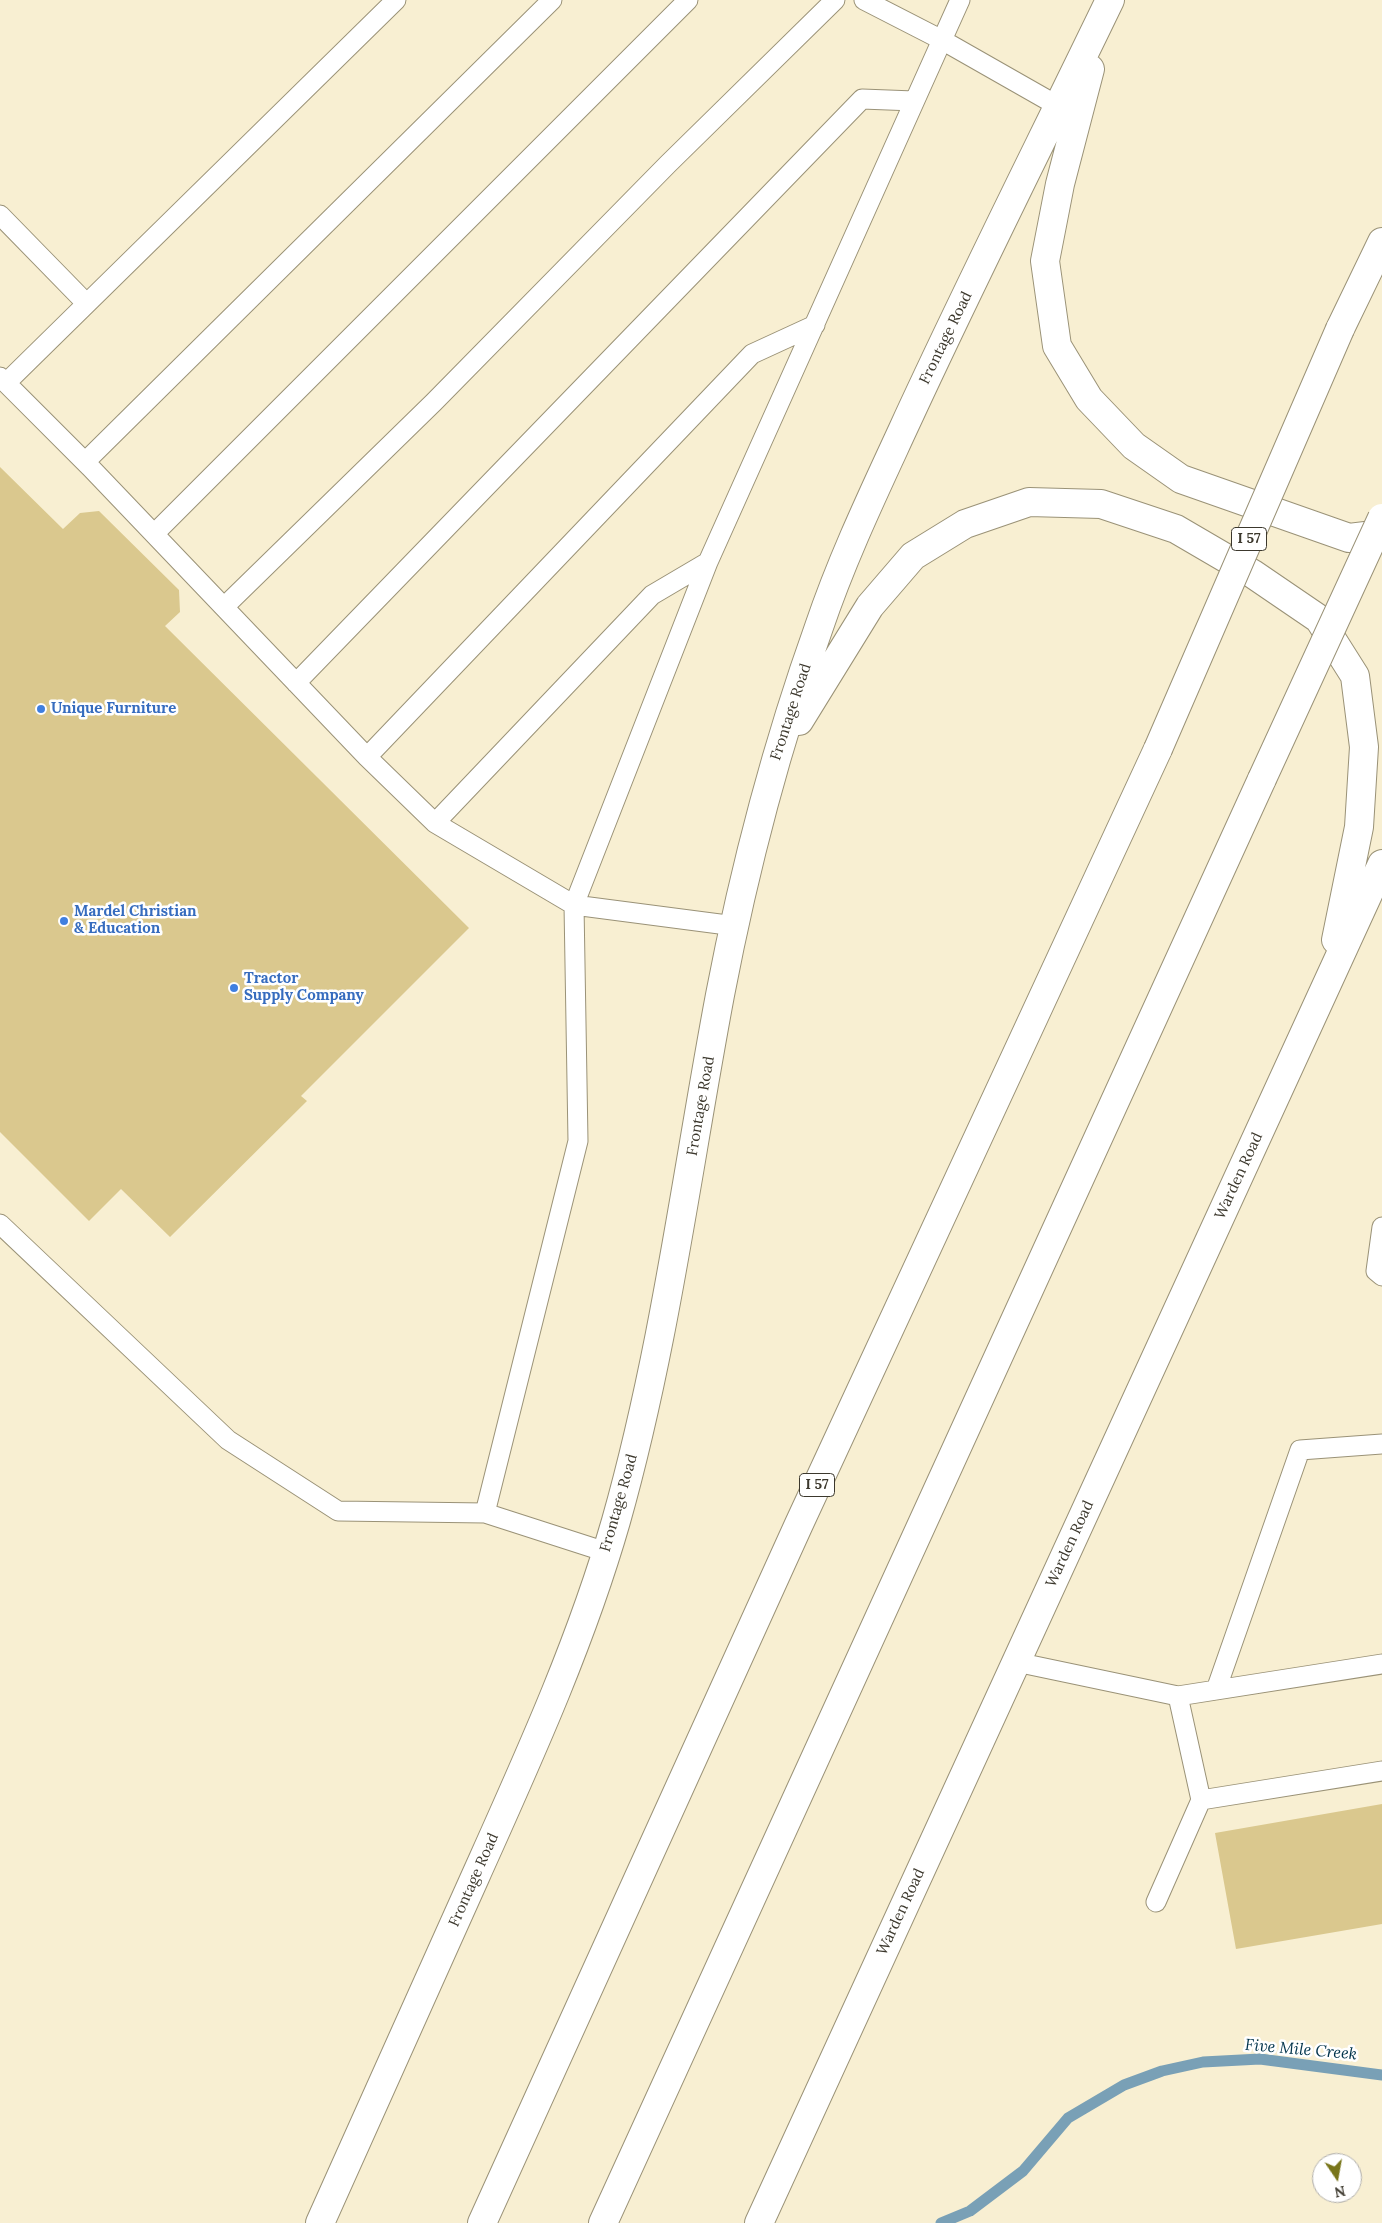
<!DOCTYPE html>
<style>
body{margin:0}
#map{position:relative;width:1382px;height:2223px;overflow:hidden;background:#f8efd2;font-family:Lora,serif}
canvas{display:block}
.north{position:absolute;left:1312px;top:2153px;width:50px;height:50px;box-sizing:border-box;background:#fff;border:1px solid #b1afab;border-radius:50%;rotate:168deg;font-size:14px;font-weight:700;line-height:20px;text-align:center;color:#3c382d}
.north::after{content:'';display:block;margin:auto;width:18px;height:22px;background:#78751a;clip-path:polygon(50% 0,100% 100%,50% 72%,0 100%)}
</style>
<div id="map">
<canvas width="1382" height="2223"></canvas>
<div class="north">N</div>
</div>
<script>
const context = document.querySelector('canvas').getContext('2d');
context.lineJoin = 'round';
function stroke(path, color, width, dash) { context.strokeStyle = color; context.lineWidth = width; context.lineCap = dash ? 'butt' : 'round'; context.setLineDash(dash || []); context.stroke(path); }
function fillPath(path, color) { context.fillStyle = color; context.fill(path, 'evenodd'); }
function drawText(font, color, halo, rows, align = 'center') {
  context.font = font + ' Lora,serif'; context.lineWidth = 5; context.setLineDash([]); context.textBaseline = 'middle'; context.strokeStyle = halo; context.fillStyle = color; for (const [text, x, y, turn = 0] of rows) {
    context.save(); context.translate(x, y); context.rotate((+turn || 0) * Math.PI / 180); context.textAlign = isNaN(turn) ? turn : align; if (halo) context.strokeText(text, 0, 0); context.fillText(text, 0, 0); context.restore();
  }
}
const stream = new Path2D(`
 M941,2223L970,2211L1023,2171L1068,2118L1124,2085L1162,2071L1203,2062L1260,2059L1382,2075`);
const building = new Path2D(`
 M0,467L63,529L80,513L99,511L179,590L180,612L165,626L469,928L301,1096L307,1101L170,1237L121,1189L89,1221L0,1132Z
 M1382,1804V1924L1236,1949L1215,1833Z`);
const lane = new Path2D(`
 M864,0L942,40L960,0
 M0,215L86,303
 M0,377L90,467L367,757L435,823L574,905L708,562L942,40L1058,106
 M6,383L396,0
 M85,462L552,0
 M154,534L688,0
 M224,607L434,402L668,164L835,0
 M296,683L862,99L914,101
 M367,757L752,354L815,325
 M435,823L652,595L708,562
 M0,1224L228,1440L338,1511L485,1513
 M1382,1227L1376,1271L1382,1276
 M606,1552L485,1513L578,1141L574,905L735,926
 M1016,1662L1178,1696L1382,1664
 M1216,1690L1300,1450L1382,1444
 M1178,1696L1201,1800L1382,1771
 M1156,1902L1201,1800`);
const secondary = new Path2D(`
 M1090,69L1060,184L1045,261L1057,346L1089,399L1134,446L1181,479L1349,538L1382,534
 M799,721L870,606L913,556L965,524L1029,502L1101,504L1176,529L1253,574L1319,619L1355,676L1364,747L1359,827L1336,940
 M320,2223C372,2107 424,1991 476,1875C528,1759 581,1643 616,1521C665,1348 687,1170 720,995C744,870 776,747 819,627C842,559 873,494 903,429C969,285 1041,143 1110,0
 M759,2223L1382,864`);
const highway = new Path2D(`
 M1340,329L1382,242
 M482,2223L799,1524L1158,749
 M603,2223L1262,779`);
const highwayBridge = new Path2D(`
 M1158,749L1340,329
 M1262,779L1382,518`);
const markers = [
 [41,709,5,"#3f7fe0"],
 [64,921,5,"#3f7fe0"],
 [234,988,5,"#3f7fe0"]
];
const shields = [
 [1249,539,35],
 [817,1485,35]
];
const shieldNames = [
 ["I 57",1249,539],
 ["I 57",817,1485]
];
const streetNames = [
 ["Frontage Road",946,338,-64],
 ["Frontage Road",791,712,-72],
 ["Frontage Road",701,1106,-80],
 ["Warden Road",1239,1176,-65],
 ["Frontage Road",619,1503,-74],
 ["Warden Road",1070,1544,-65],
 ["Frontage Road",474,1880,-66],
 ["Warden Road",901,1912,-65]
];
const shopNames = [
 ["Unique Furniture",51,709],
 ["Mardel Christian",74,912],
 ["& Education",74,929],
 ["Tractor",244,979],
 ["Supply Company",244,996]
];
const waterNames = [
 ["Five Mile Creek",1301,2050,5]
];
stroke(stream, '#79a0b6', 11);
fillPath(building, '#dac88e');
stroke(lane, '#9a9277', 21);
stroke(secondary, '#9a9277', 30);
stroke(highway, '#9a9277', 30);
stroke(lane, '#fff', 19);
stroke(secondary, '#fff', 28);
stroke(highway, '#fff', 28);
stroke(highwayBridge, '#9a9277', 30, []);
stroke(highwayBridge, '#fff', 28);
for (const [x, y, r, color] of markers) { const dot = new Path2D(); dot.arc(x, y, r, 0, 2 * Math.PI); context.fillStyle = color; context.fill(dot); stroke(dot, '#fff', 2); }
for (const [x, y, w] of shields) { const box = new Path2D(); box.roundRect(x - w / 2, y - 11.5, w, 23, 4); context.fillStyle = '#fff'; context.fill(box); stroke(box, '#3c382d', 1); }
drawText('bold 14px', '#3c382d', null, shieldNames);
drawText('15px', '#3c382d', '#fff', streetNames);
drawText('bold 15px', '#366cbe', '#fff', shopNames, 'left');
drawText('italic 16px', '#01334b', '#fff', waterNames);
</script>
